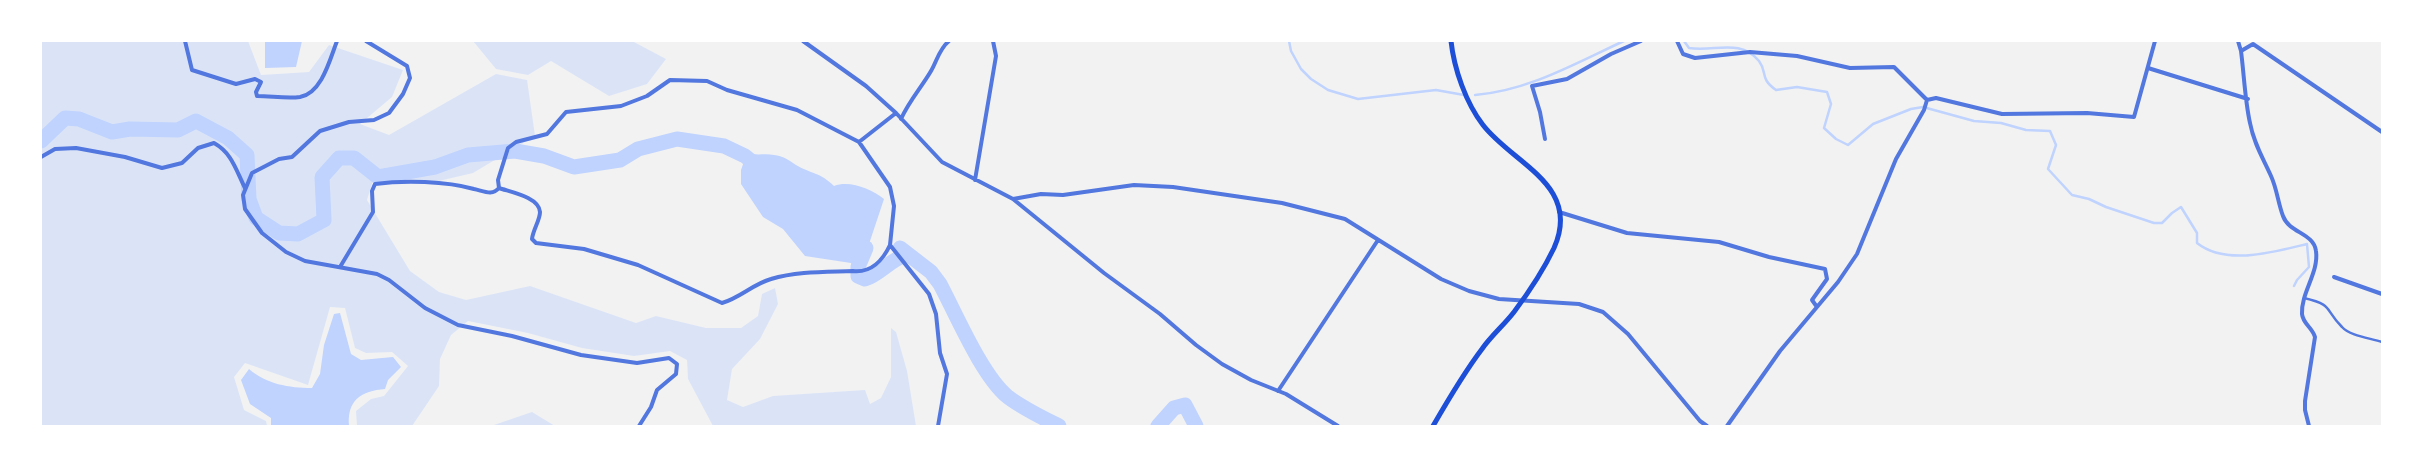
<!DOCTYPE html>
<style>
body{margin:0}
#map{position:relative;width:2423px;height:467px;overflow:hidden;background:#f2f2f2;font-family:Spectral,serif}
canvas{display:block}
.frame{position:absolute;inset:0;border:42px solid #fff;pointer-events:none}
</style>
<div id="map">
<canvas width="2423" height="467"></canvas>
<div class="frame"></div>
</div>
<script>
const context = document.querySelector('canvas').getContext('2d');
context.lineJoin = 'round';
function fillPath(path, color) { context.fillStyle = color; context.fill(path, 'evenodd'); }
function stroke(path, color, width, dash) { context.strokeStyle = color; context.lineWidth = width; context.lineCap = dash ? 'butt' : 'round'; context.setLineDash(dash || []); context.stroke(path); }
const green = new Path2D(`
 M41,41H248L261,75L309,72L329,45L403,70L392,97L360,124L389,135L496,74L527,80L535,136L473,173L426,184L374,177L367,200L410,271L439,292L466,300L530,286L636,323L656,316L706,328H741L758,316L762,294L775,288L778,304L760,339L732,369L727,400L743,407L773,396L865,390L870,404L881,398L891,377V328L896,332L907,371L916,426H713L688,379L687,360L670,351L634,356L582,348L528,333L468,321L451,335L440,359L439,386L412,426H357L356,411L371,399L384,396L408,366L392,352L366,353L355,348L345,308L330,307L308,385L245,363L234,377L244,410L266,421L267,426H41Z
 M473,41H632L666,59L647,84L609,96L551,61L528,75L496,69Z
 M532,412L555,426H491Z`);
const water = new Path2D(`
 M265,41H302L296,67L265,68Z
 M747,153C758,156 765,153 774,155C783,156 789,160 796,165C811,174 820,172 834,186C850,180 871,189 884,199L862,265L853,266L851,263L805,256L783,229L763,217L741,184V170Z
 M340,313L351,354L361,360L393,357L401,367L388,380L385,389C361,391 347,400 349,426H271V418L250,404L241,380L249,369C266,384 289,388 312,388L320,374L324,345L334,314Z`);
const stream = new Path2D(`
 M1289,41L1291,51L1301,69L1311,79L1328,90L1358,99L1436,90L1464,95
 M1684,41L1689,48C1715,52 1740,38 1759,61C1768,73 1759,78 1776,90L1797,87L1827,92L1831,104L1824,128L1836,139L1848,145L1873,124L1911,109L1923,107L1974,121L2001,123L2026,130L2050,131L2056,145L2048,169L2072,195L2089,199L2106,207L2154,223H2162L2172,213L2181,207L2197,233V243C2226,266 2274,252 2307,244L2309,267L2297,280L2294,286
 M1475,95C1528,91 1576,63 1624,41`);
const river = new Path2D(`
 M41,141L65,118L79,119L112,132L130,129L178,130L196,121L228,138L247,155L249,199L256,218L279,233L298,234L324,220L322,177L339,158H354L378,177L435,167L468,155L515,151L544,156L574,167L620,160L638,149L677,139L724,146L745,156L761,169
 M866,248L858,267V276L865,279C880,274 891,259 906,255
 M900,248L931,272L940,284C956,314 982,376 1008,397C1024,409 1041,417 1059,426
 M1158,426L1174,408L1185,405L1196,426`);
const pedestrian = new Path2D(`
 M2304,298C2334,305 2324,309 2342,327C2350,336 2370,338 2382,342`);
const minor = new Path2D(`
 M185,41L192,70L236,84L255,79L261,82L256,92L257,96C271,96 287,99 300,97C322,93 330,59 337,41
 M366,41L407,66L410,78L403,94L389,113L374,120L349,122L320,131L292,157L279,159L252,173L243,195L245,209L262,233L286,252L305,261L377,274L389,280L425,308L458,325L512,336L581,355L637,363L669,358L677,364L676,374L657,390L651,407L639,426
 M803,41L866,86L896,113L942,162L1013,199L1104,273L1160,314L1196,345L1222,364L1251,380L1286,394L1338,426
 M1677,41L1683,54L1695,58L1750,52L1797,56L1850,68L1894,67L1927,100
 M2238,41L2241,51C2244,74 2245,101 2250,123C2254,144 2263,158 2271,176C2277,189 2278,203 2283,216C2289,233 2314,233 2316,251C2319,273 2301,292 2302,314C2303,324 2312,327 2315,337L2305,401V410L2309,426
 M2241,51L2253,44L2382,132
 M2148,68L2248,99
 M1927,100L1936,98L2002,114L2087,113L2134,117L2155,41
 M901,119C909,101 921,88 931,71C937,61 939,49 949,41
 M1545,139L1540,112L1532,86L1567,79L1611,54L1641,41
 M859,142L896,113
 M41,157L55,149L76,148L125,157L162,168L182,163L198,148L214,143C232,153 236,170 245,188
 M975,180L996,56L993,41
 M499,188C510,192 539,197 540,212C540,220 533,230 532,239L536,243L584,249L638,265L722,303C740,298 753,284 771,279C797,271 826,272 853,271C871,273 883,260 890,245
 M1013,199L1041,194L1063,195L1134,185L1173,187L1282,203L1345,219L1441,279L1469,291L1499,299L1579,304L1603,312L1628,334L1700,421L1707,426
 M1559,212L1627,233L1719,242L1769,257L1825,269L1827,279L1812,300L1817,307
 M340,267L373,212L372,191L375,184C404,180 446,181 474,189C484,191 492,196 499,188L498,180L508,148L516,142L547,134L566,112L621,106L647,96L670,80L707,81L727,90L797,110L859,142L890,187L894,206L890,245L929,294L936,314L940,353L947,374L938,426
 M2334,277L2382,294
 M1278,391L1378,240
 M1727,426L1780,351L1838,282L1857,254L1896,159L1924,110L1927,100`);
const secondary = new Path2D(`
 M1433,426C1448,400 1463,374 1482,349C1491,336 1504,325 1514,312C1529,292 1543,271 1554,248C1582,185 1513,164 1483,125C1466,103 1454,69 1451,41`);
fillPath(green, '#dbe4f7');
fillPath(water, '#bfd3fe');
stroke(stream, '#bfd3fe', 2.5);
stroke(river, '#bfd3fe', 15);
stroke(pedestrian, '#5277de', 2.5);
stroke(minor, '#5277de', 4);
stroke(secondary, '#1d4ed8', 5);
</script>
